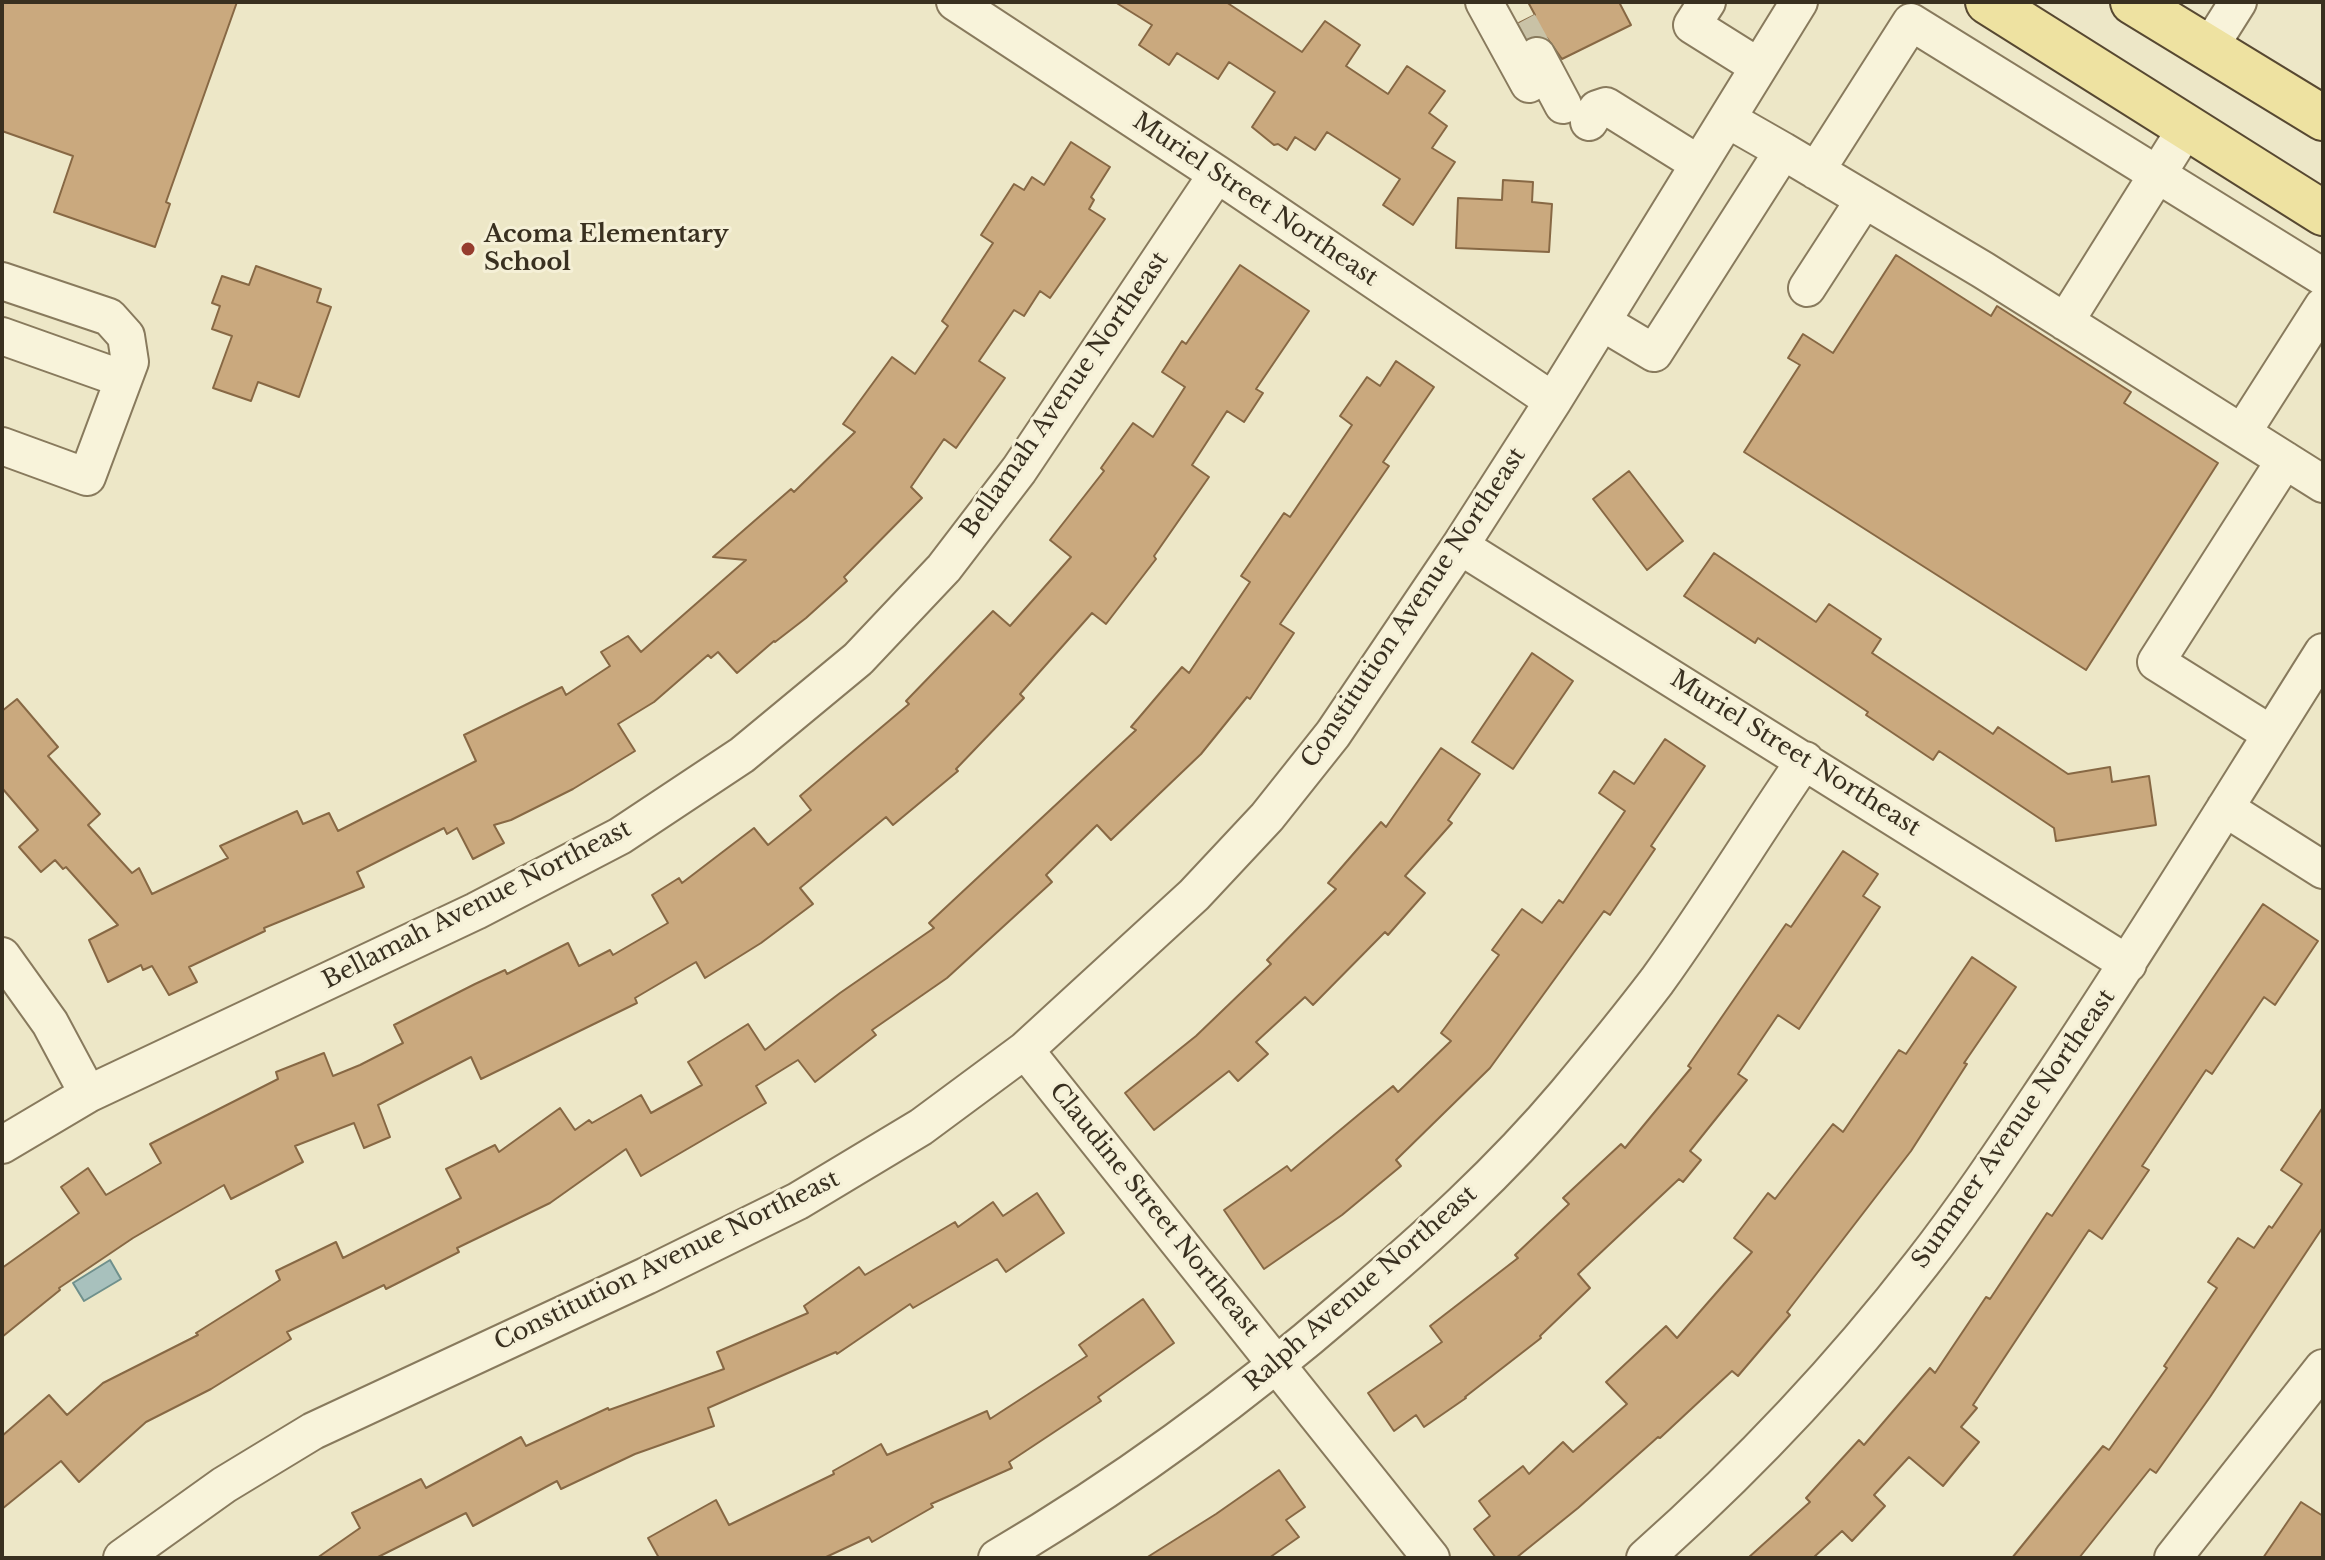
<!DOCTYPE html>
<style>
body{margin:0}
#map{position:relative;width:2325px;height:1560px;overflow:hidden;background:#ede7c7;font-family:"Libre Baskerville",serif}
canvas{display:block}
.frame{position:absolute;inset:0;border:4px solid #393020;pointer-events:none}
</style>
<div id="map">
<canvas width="2325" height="1560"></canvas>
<div class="frame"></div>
</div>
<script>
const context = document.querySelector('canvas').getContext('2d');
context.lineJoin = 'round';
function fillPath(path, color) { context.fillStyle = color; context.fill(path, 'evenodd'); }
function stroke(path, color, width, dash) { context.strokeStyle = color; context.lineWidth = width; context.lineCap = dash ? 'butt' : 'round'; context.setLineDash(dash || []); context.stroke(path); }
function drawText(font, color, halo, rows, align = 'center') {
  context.font = font + ' "Libre Baskerville",serif'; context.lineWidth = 6; context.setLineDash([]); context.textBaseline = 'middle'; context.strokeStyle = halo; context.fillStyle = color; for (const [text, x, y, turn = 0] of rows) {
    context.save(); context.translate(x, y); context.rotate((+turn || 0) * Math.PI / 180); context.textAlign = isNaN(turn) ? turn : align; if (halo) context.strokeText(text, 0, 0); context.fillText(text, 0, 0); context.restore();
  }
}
const water = new Path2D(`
 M110,1260L121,1279L84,1301L73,1283Z`);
const building = new Path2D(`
 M2,2H237L166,202L170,204L155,247L54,212L73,156L2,131Z
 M1115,2H1226L1302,52L1325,21L1360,45L1346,66L1388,94L1407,66L1445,91L1429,113L1447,126L1432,148L1455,162L1413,225L1383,205L1400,179L1327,132L1315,150L1295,137L1287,150L1278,144L1274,145L1252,127L1275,92L1229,62L1218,79L1177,53L1169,65L1139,45L1152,25Z
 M1528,2H1619L1631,25L1562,59L1547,38L1537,35L1527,37L1519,23L1535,15Z
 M1071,142L1110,167L1091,197L1094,200L1089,209L1105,219L1050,298L1040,291L1024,316L1014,310L979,361L1005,378L956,448L944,439L911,487L922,498L844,577L847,581L806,618L775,642L774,641L737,673L718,652L711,658L708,655L654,702L618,724L635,751L573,789L511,820L494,825L504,843L473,859L457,828L447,834L444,828L357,872L364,887L264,928L265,931L189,967L197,982L169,995L152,966L143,970L141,965L108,982L89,940L118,925L66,867L63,869L55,860L41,872L19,847L38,830L2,788V711L17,699L58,747L48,756L100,814L88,825L132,873L139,868L152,894L228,858L220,846L297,811L303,824L329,813L338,831L476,761L464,735L562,687L566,695L610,666L601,652L628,636L641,652L746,560L713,557L791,489L794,492L855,432L843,424L892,357L915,374L948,326L942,321L993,243L981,235L1014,184L1024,190L1032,177L1044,185Z
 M1503,180L1533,182L1532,202L1552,204L1549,252L1456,248L1458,198L1502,200Z
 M1896,255L1991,316L1997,306L2131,392L2124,403L2218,463L2086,670L1744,452L1800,365L1788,358L1803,334L1833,353Z
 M1240,265L1309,311L1256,389L1263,393L1244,422L1227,411L1192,465L1209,477L1154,556L1156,559L1106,624L1092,613L1020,694L1024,698L956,769L958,771L893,825L886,817L800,888L813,904L761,943L705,978L696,962L635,998L637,1003L481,1079L471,1057L378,1105L390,1137L364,1148L354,1123L295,1146L303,1162L231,1199L224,1185L133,1238L59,1288L60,1290L2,1337V1268L79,1213L61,1187L88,1168L106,1195L161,1163L150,1144L278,1079L276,1072L324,1053L333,1076L360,1065L403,1043L394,1025L475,984L505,970L507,974L568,943L579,966L610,950L613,955L668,923L652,895L679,878L682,883L754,828L768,845L811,810L800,796L909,704L906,701L993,611L1010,626L1071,557L1050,540L1104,471L1101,468L1133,423L1153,437L1185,387L1162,372L1182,341L1186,344Z
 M256,266L321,289L317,302L331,307L299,397L258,382L251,401L213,388L232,336L212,329L220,306L212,303L222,276L249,285Z
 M1396,361L1434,387L1383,462L1389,466L1280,624L1294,633L1250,699L1247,697L1201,754L1111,840L1097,825L1046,875L1052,882L947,978L872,1030L876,1035L815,1082L798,1060L756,1086L766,1103L641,1176L626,1149L550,1203L457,1248L459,1252L386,1289L384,1285L287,1332L291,1339L211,1389L146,1422L79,1482L61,1461L2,1509V1436L49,1395L67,1415L103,1383L198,1335L196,1333L280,1280L276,1271L336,1242L343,1258L461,1198L446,1169L495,1145L499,1152L560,1108L575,1130L589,1120L592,1123L641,1095L651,1113L702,1085L688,1062L748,1024L765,1050L840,993L934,928L929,923L1136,730L1131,727L1182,667L1189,673L1250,582L1241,576L1284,513L1290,517L1352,425L1340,416L1367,377L1380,386Z
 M1629,471L1683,541L1647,570L1593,499Z
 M1714,553L1816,622L1829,604L1881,639L1872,653L1993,734L1998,727L2068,774L2110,767L2112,782L2149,776L2156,825L2056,841L2054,828L1939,751L1933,760L1866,715L1868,712L1758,638L1755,643L1684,596Z
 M1532,653L1573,681L1513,769L1472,742Z
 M1665,739L1705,766L1651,846L1655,849L1610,915L1604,911L1490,1068L1396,1160L1401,1166L1342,1215L1264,1269L1224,1210L1287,1166L1291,1171L1393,1086L1398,1092L1451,1041L1441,1033L1499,955L1492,950L1522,909L1542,923L1559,900L1563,903L1625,811L1599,793L1614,771L1634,784Z
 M1441,748L1480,774L1448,820L1452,823L1405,876L1425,893L1388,935L1385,932L1313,1005L1305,997L1256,1042L1268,1054L1238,1081L1229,1071L1154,1130L1125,1093L1196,1036L1271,964L1267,960L1336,889L1328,883L1381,822L1386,827Z
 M1843,851L1878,874L1863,896L1880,907L1799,1029L1778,1015L1738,1074L1747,1080L1690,1151L1701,1160L1683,1182L1679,1179L1578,1274L1590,1288L1540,1336L1541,1338L1465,1397L1466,1398L1424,1427L1416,1415L1394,1431L1368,1393L1442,1342L1430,1326L1518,1258L1515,1255L1569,1204L1563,1198L1621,1144L1625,1148L1691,1068L1688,1066L1786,924L1791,927Z
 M2263,904L2318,941L2275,1005L2264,997L2212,1074L2206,1070L2142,1166L2149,1170L2102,1239L2089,1230L1973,1405L1977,1408L1961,1427L1979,1442L1943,1486L1909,1457L1874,1495L1885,1506L1852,1541L1842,1531L1813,1558H1748L1810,1502L1806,1498L1859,1440L1864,1445L1930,1368L1935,1373L1986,1297L1990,1299L2047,1213L2052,1216Z
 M1972,957L2016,987L1964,1063L1967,1064L1911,1151L1787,1312L1790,1315L1738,1376L1732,1371L1660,1438L1658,1437L1578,1508L1516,1558H1496L1474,1529L1490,1516L1479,1501L1523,1466L1529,1474L1563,1442L1573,1452L1627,1404L1606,1382L1666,1326L1677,1338L1752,1252L1734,1238L1768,1193L1775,1199L1833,1124L1843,1132L1899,1050L1906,1054Z
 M2323,1107V1227L2210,1397L2156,1473L2150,1469L2079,1558H2012L2103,1446L2109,1450L2167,1368L2164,1366L2217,1288L2208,1282L2238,1238L2254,1248L2269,1226L2272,1228L2302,1184L2281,1170Z
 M1037,1193L1064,1233L1006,1272L997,1259L913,1308L910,1304L837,1354L836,1352L708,1408L714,1426L635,1454L561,1489L557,1481L473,1526L466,1513L376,1558H317L360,1528L352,1513L421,1479L426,1488L521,1437L526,1446L608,1408L609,1410L724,1369L717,1352L808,1313L804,1306L859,1267L865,1275L955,1222L958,1227L993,1202L1003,1216Z
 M1143,1299L1174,1343L1098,1397L1101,1401L1009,1462L1012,1468L931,1504L933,1507L872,1542L869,1537L824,1558H659L648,1538L716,1500L729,1525L834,1474L833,1471L881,1444L887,1455L987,1411L990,1419L1087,1356L1079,1345Z
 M1279,1470L1305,1507L1286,1520L1299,1537L1269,1558H1146L1216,1514Z
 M2301,1502L2323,1516V1558H2263Z`);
const minorTunnel = new Path2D(`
 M1519,23L1537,56`);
const minor = new Path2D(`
 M955,2L1217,174L1553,401
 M1484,2L1529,84
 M1707,2L1692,25L1759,67
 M2209,48L2238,2
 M1537,56L1563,105
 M1589,122L1597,109L1606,106L1699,164
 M1783,151L1983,270L2323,484
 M1816,171L1911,22L2323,277
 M2,281L109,317L126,336L130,362L87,477L2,446
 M1807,288L1864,200
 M1602,322L1654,353L1783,151L1727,119
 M2065,322L2187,127
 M2,336L123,379
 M2242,433L2323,306
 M1460,546L2128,964
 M2271,734L2156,662L2285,460
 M2225,808L2323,870
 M2,956L50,1023L88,1094
 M1025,1050L1431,1558
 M2,1145L88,1094L476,911L620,836L742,755L858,659L944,568L1019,470L1217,174
 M122,1558L224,1485L313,1431L646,1276L798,1201L921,1127L1025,1050L1194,895L1267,817L1333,734L1460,546L1553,401L1799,2
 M997,1558C1123,1484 1239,1399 1349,1304C1426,1239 1501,1171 1566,1094C1597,1057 1628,1019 1657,981C1709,909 1755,833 1805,760
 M1645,1558C1745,1469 1840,1369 1922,1263C1969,1203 2011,1139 2054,1075C2147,936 2234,793 2323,652
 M2173,1558L2323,1368`);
const major = new Path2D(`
 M1988,2L2323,213
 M2133,2L2323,118`);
const markers = [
 [468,249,8,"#963d2f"]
];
const streetNames = [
 ["Muriel Street Northeast",1255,200,34],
 ["Bellamah Avenue Northeast",1065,395,-55],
 ["Constitution Avenue Northeast",1414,608,-56],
 ["Muriel Street Northeast",1795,754,32],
 ["Bellamah Avenue Northeast",477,905,-27],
 ["Summer Avenue Northeast",2014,1129,-55],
 ["Claudine Street Northeast",1154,1210,51],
 ["Constitution Avenue Northeast",667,1261,-26],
 ["Ralph Avenue Northeast",1361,1289,-41]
];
const poiNames = [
 ["Acoma Elementary",484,235],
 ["School",484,263]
];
fillPath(water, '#a8c1bd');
stroke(water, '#6f908c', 2);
fillPath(building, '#caa97e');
stroke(building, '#876844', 2);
stroke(minorTunnel, '#c9c2a6', 36, [36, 18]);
stroke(minor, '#887a5d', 40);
stroke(major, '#574831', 48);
stroke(minor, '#f8f3da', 36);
stroke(major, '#eee2a1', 44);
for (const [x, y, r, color] of markers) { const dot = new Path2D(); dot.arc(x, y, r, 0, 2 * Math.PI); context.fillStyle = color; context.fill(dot); stroke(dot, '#f5f0d7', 3); }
drawText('24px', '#393020', '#f5f0d7', streetNames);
drawText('bold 24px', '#393020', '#f5f0d7', poiNames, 'left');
</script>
